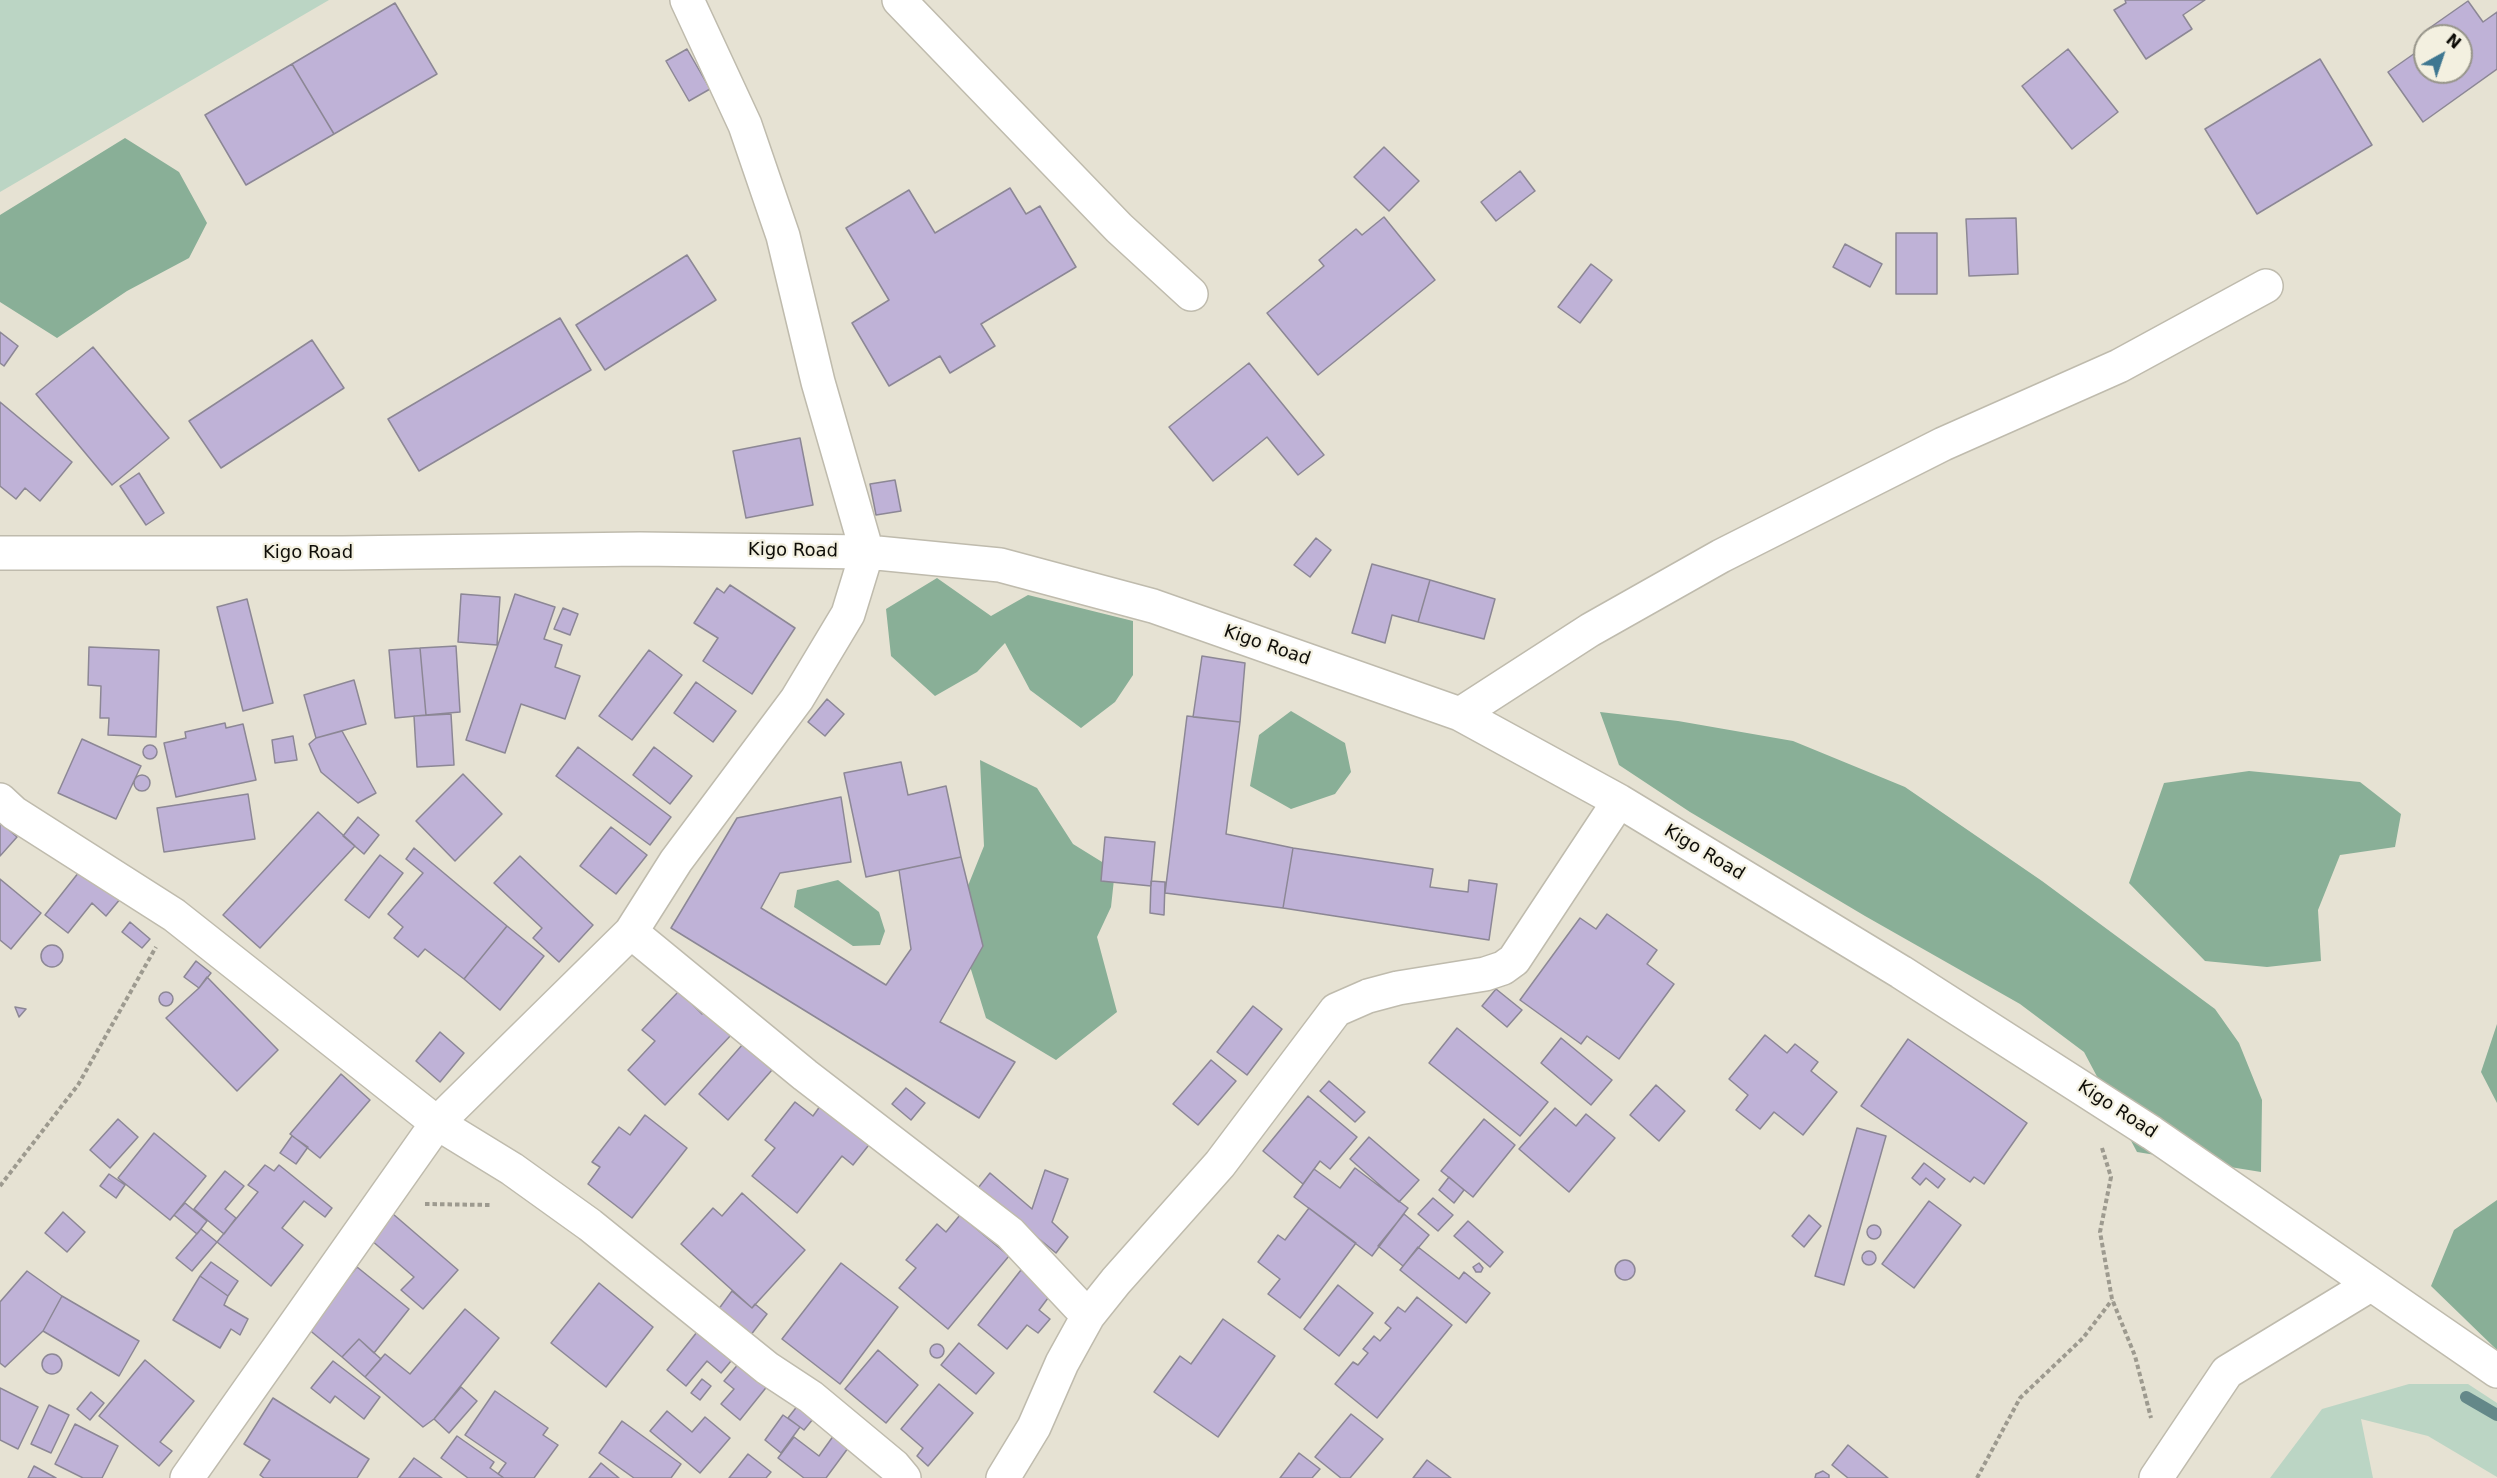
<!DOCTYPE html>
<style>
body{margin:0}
#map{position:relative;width:2497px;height:1478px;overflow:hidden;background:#e6e2d3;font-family:"DejaVu Sans",sans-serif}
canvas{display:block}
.north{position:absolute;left:2413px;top:24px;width:60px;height:60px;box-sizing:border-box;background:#f3f0e0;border:2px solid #97958a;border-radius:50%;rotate:40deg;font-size:16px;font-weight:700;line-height:24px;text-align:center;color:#0e0d08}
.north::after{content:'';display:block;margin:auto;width:21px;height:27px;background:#3e7791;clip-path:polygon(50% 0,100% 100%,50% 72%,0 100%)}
</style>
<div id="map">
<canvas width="2497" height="1478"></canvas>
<div class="north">N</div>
</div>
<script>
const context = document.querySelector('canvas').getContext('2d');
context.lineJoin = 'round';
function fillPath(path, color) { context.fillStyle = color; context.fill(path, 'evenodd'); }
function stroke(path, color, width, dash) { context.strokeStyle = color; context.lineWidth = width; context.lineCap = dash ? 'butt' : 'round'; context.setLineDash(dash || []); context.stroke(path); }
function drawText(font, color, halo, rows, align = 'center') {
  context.font = font + ' "DejaVu Sans",sans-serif'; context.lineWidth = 4.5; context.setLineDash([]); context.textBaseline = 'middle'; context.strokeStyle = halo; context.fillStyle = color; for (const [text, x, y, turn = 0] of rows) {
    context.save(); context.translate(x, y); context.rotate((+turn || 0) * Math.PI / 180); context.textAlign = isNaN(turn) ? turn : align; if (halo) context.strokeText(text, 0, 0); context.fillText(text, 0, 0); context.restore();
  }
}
const green = new Path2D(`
 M0,0H329L0,192Z
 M2409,1384H2468L2497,1403V1477L2428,1436L2361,1419L2373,1478H2270L2322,1409Z`);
const forest = new Path2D(`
 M125,138L179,172L207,223L189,258L127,291L57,338L0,302V215Z
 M937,578L991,616L1028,595L1133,621V675L1115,702L1081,728L1030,690L1005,643L977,672L935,696L891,656L886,609Z
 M1291,711L1345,743L1351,772L1335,794L1291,809L1250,786L1259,735Z
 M1600,712L1678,721L1793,741L1905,787L2042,881L2215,1009L2239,1043L2262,1100L2261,1172L2137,1152L2084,1052L2020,1004L1865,916L1690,812L1619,765Z
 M980,760L1037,788L1073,844L1115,870L1111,907L1097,937L1117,1012L1056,1060L986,1018L955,918L984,846Z
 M2249,771L2360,782L2401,814L2395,847L2340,855L2318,910L2321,961L2267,967L2205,961L2129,883L2164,783Z
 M838,880L879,912L885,931L880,945L853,946L794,907L797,890Z
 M2497,1024V1103L2481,1072Z
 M2497,1200V1350L2431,1286L2454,1230Z`);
const stream = new Path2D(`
 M2466,1397L2497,1415`);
const building = new Path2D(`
 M2125,0H2205L2183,15L2192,29L2146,59L2114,10L2126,3Z
 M2468,1L2483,22L2497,12V69L2423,122L2388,72L2425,46V72H2461V36H2433L2428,29Z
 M395,3L437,74L334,134L292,64Z
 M687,49L710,89L689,101L666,61Z
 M2068,49L2118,112L2072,149L2022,86Z
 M2320,59L2372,145L2257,214L2205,129Z
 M292,64L334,134L246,185L205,115Z
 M1384,147L1419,181L1389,211L1354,177Z
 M1520,171L1535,191L1496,221L1481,202Z
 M1010,188L1026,214L1040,206L1076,267L981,324L995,346L950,373L940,356L889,386L852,323L889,300L846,228L909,190L935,233Z
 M1384,217L1435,280L1318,375L1267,313L1324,266L1319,260L1356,229L1362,235Z
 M2016,218L2018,274L1969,276L1966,219Z
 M1896,233H1937V294H1896Z
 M1845,244L1882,264L1870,287L1833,267Z
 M687,255L716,300L605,370L576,325Z
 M1591,264L1612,280L1580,323L1558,307Z
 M560,318L591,370L419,471L388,419Z
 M0,332L18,346L4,366L0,363Z
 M312,340L344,388L221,468L189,421Z
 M93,347L169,438L112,485L36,394Z
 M1249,363L1324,455L1298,475L1267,437L1213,481L1169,427Z
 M0,402L72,462L40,501L25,488L16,499L0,486Z
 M800,438L813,505L746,518L733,451Z
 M139,473L164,513L146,525L120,486Z
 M895,480L901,511L876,515L870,484Z
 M1316,538L1331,550L1310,577L1294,565Z
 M1372,564L1430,580L1418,622L1392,615L1385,643L1352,633Z
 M1430,580L1495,599L1484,639L1418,622Z
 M730,585L795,628L752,694L703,661L718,638L694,623L717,588L724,593Z
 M461,594L500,597L497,645L458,642Z
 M515,594L555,607L544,639L562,645L555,667L580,676L565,719L521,704L505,753L466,740Z
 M247,599L273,703L243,711L217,607Z
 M563,608L578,614L570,635L554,629Z
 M456,646L460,712L426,715L420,648Z
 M89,647L159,650L156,737L108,735L109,718H100L101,686L88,685Z
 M420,648L426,715L395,718L389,650Z
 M649,650L682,675L632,740L599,716Z
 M1202,656L1245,663L1240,722L1193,717Z
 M354,680L366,724L316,738L304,695Z
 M696,682L736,711L713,742L674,713Z
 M827,699L844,714L825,736L808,722Z
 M451,714L454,765L417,767L414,716Z
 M1187,716L1240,722L1226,834L1293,848L1283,908L1165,893Z
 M225,723L226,728L243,724L256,780L176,797L164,743L186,738L185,732Z
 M342,731L376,793L358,803L321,772L309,744L316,738Z
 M293,736L297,760L275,763L272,740Z
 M82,739L141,766L116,819L58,793Z
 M143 752a7 7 0 1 1 14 0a7 7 0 1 1-14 0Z
 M578,747L671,817L650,845L556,776Z
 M654,747L692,776L670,804L633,775Z
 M901,762L908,795L946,786L961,857L866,877L844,773Z
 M463,774L502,814L455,861L416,821Z
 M134 783a8 8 0 1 1 16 0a8 8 0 1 1-16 0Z
 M248,794L255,839L164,852L157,808Z
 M841,797L851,862L780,873L761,908L886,985L911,949L899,870L961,857L983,946L940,1022L1015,1062L979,1118L671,928L737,818Z
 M318,812L355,846L260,948L223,915Z
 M358,817L379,835L364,854L343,836Z
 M0,822L17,837L0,856Z
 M611,827L647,855L616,894L580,866Z
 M1105,837L1155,842L1151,886L1101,881Z
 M414,848L507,926L464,979L425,949L418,957L394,938L403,927L388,914L423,873L406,859Z
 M1293,848L1433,869L1430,887L1468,892L1469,880L1497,884L1489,940L1283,908Z
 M380,855L403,873L369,918L345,900Z
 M520,856L593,925L559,962L533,938L542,928L494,883Z
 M83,867L121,898L106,916L92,903L68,933L45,915Z
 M0,879L41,913L11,949L0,940Z
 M1151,881L1165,882L1164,915L1150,913Z
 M1607,914L1657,950L1647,964L1674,984L1619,1059L1587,1036L1581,1044L1520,1000L1580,918L1596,929Z
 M130,922L150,939L142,948L122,932Z
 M507,926L544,956L500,1010L464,979Z
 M41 956a11 11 0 1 1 22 0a11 11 0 1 1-22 0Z
 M196,961L211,973L199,988L184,977Z
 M207,977L278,1050L237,1091L166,1018L199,988Z
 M1496,989L1522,1010L1507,1027L1482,1006Z
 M679,991L702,1014L707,1009L733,1033L665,1105L628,1070L655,1041L642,1030Z
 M159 999a7 7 0 1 1 14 0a7 7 0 1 1-14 0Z
 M1253,1006L1282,1029L1247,1075L1217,1052Z
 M15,1007L26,1009L19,1017Z
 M1457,1028L1548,1102L1520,1136L1429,1063Z
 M440,1032L464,1053L440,1082L416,1061Z
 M1765,1035L1787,1053L1795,1044L1818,1062L1811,1071L1837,1092L1803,1135L1774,1112L1760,1129L1736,1110L1748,1095L1729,1079Z
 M1561,1038L1612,1080L1591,1105L1541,1063Z
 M1908,1039L2027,1123L1984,1184L1974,1177L1970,1182L1861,1106Z
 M743,1044L772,1070L728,1120L699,1094Z
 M1211,1060L1236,1081L1198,1125L1173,1104Z
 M341,1074L370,1100L320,1158L290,1134Z
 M1329,1081L1365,1112L1355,1122L1320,1091Z
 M1656,1085L1685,1111L1659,1141L1630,1115Z
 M906,1088L925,1103L911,1120L892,1104Z
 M1308,1096L1357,1137L1330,1169L1320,1161L1303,1184L1263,1151Z
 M795,1102L813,1116L823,1102L872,1141L853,1165L842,1156L797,1213L752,1176L775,1148L765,1140Z
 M1555,1108L1576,1126L1586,1114L1615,1138L1569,1192L1519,1149Z
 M645,1115L687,1148L632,1218L588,1184L600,1167L592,1162L619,1127L630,1135Z
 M118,1119L138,1137L110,1168L90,1150Z
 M1484,1119L1515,1145L1473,1197L1441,1171Z
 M1857,1128L1886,1136L1844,1285L1815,1276Z
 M154,1133L206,1176L170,1220L118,1178Z
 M292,1136L308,1147L296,1164L280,1153Z
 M1369,1137L1419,1180L1399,1202L1350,1159Z
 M1924,1163L1945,1179L1938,1188L1926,1178L1920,1185L1912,1178Z
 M265,1165L274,1171L279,1165L332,1208L325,1217L304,1201L282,1228L303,1245L271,1286L217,1242L258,1192L248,1185Z
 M1355,1168L1408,1208L1372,1256L1294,1197L1314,1169L1340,1188Z
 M1045,1170L1068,1179L1052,1222L1068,1237L1056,1253L978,1188L990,1173L1032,1209Z
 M225,1171L244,1186L225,1209L236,1218L224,1234L194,1209Z
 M109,1174L125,1185L116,1198L100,1186Z
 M1449,1177L1464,1190L1454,1203L1439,1190Z
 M742,1193L805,1250L752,1308L681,1244L713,1208L722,1216Z
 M1433,1198L1453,1215L1438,1231L1418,1214Z
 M1929,1201L1961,1225L1914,1288L1882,1264Z
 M185,1203L207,1221L197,1234L174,1215Z
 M1309,1208L1356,1243L1300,1318L1268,1294L1280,1279L1258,1262L1278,1235L1285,1240Z
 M63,1212L85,1232L67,1252L45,1233Z
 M393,1214L458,1270L423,1309L401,1290L414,1277L371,1240Z
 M1404,1214L1429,1235L1403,1266L1378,1246Z
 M960,1215L1009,1256L948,1329L899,1288L916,1268L906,1260L937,1224L946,1232Z
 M1809,1215L1821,1226L1804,1247L1792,1236Z
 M1468,1221L1503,1252L1490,1267L1454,1236Z
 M1867 1232a7 7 0 1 1 14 0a7 7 0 1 1-14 0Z
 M201,1229L217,1242L192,1271L176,1258Z
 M1418,1247L1459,1279L1464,1272L1490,1293L1466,1323L1400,1270Z
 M1862 1258a7 7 0 1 1 14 0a7 7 0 1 1-14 0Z
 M1615 1270a10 10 0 1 1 20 0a10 10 0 1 1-20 0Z
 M211,1262L238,1281L228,1296L200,1276Z
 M841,1263L898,1307L840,1384L782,1339Z
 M1479,1263L1483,1268L1481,1272H1476L1473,1267Z
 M357,1267L409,1309L374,1353L359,1339L342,1357L307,1328Z
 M1021,1270L1051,1294L1039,1310L1050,1319L1038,1333L1027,1325L1007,1349L978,1325Z
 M27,1271L62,1296L43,1331L5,1367L0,1363V1302Z
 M200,1276L228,1296L224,1305L248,1319L240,1335L231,1329L220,1348L173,1320Z
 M599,1283L653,1327L606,1387L551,1343Z
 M1338,1285L1373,1313L1339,1356L1304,1329Z
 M732,1291L752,1308L755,1304L767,1314L750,1336L718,1310Z
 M62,1296L139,1341L119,1376L43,1331Z
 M1417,1297L1452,1325L1377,1418L1335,1384L1353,1362L1358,1365L1368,1353L1363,1349L1374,1336L1380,1341L1391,1328L1385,1323L1398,1307L1405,1312Z
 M465,1309L499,1338L434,1419L423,1427L365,1377L385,1354L410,1374Z
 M1223,1319L1275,1356L1218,1437L1154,1392L1180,1356L1191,1364Z
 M701,1327L736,1355L721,1373L707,1361L686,1386L667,1370Z
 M359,1339L381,1359L365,1377L342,1357Z
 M959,1343L994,1373L976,1394L941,1365Z
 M930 1351a7 7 0 1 1 14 0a7 7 0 1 1-14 0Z
 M878,1350L918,1385L886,1423L845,1389Z
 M42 1364a10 10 0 1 1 20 0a10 10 0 1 1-20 0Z
 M145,1360L194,1401L160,1442L172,1451L159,1466L99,1416Z
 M333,1361L380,1397L364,1419L335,1396L330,1403L311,1388Z
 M740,1362L773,1379L740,1420L721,1404L734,1389L724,1381Z
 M702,1379L711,1386L700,1400L691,1393Z
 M939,1384L973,1413L928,1466L917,1456L923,1448L901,1429Z
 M461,1387L477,1401L449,1433L434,1419Z
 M0,1388L38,1407L18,1449L0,1440Z
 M495,1391L548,1428L543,1435L558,1445L534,1478H504L498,1474L506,1463L465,1435Z
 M91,1392L104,1403L90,1420L77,1409Z
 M273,1398L369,1459L357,1478H264L260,1475L270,1460L244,1444Z
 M802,1400L854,1440L826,1478H804L778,1458L794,1437L819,1456L834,1435L813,1419L804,1430L788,1418Z
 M49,1405L69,1415L51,1453L31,1444Z
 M667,1411L692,1432L705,1417L730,1438L700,1473L650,1431Z
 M1351,1414L1383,1439L1350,1478H1341L1315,1457Z
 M783,1415L800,1427L781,1453L765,1440Z
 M622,1421L681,1464L671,1478H634L599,1453Z
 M75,1424L118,1446L102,1478H83L55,1464Z
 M457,1436L494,1462L490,1468L504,1478H468L441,1458Z
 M1848,1445L1888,1478H1848L1832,1465Z
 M1299,1453L1320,1469L1312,1478H1280Z
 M748,1454L771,1472L766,1478H729Z
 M414,1458L442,1478H399Z
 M1427,1460L1451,1478H1413Z
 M601,1463L619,1478H589Z
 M34,1466L56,1478H28Z
 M1823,1471L1829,1475V1478H1815L1816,1474Z`);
const path = new Path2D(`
 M2102,1148L2111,1177L2100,1232L2112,1299L2135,1356L2151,1418
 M0,1186L78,1085L156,947
 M425,1204L492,1205
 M1977,1478L2020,1398L2083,1338L2112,1300`);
const minor = new Path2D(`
 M899,0L1119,228L1191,294
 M0,553H343L640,549L867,552L1000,565L1153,606L1460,714L1619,801L1901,972L2152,1133L2497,1371
 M1460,714L1590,630L1721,556L1943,444L2119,366L2266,286
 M0,800L14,813L174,915L437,1123L512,1169L590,1225L767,1368L811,1397L894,1466L904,1478
 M631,932L805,1075L1010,1233L1088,1316
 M187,1478L437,1123L631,932L676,861L797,699L848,614L867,552L818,382L783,236L745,125L687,0
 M1003,1478L1034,1427L1062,1363L1088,1316L1116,1281L1220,1164L1336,1010L1368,996L1398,988L1485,974L1503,968L1514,960L1619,801
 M2156,1478L2227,1372L2370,1285`);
const streetNames = [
 ["Kigo Road",793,551,1],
 ["Kigo Road",308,553],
 ["Kigo Road",1267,646,19],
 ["Kigo Road",1704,853,31],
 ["Kigo Road",2117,1110,33]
];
fillPath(green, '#bbd5c4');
fillPath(forest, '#89af97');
stroke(stream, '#648889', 12);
fillPath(building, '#bfb2d7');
stroke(building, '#8c8795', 1.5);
stroke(minor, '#bfbbad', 36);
stroke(path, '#9d9a8f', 4, [4.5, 3]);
stroke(minor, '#fff', 33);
drawText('18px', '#0e0d08', '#f3f0e0', streetNames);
</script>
